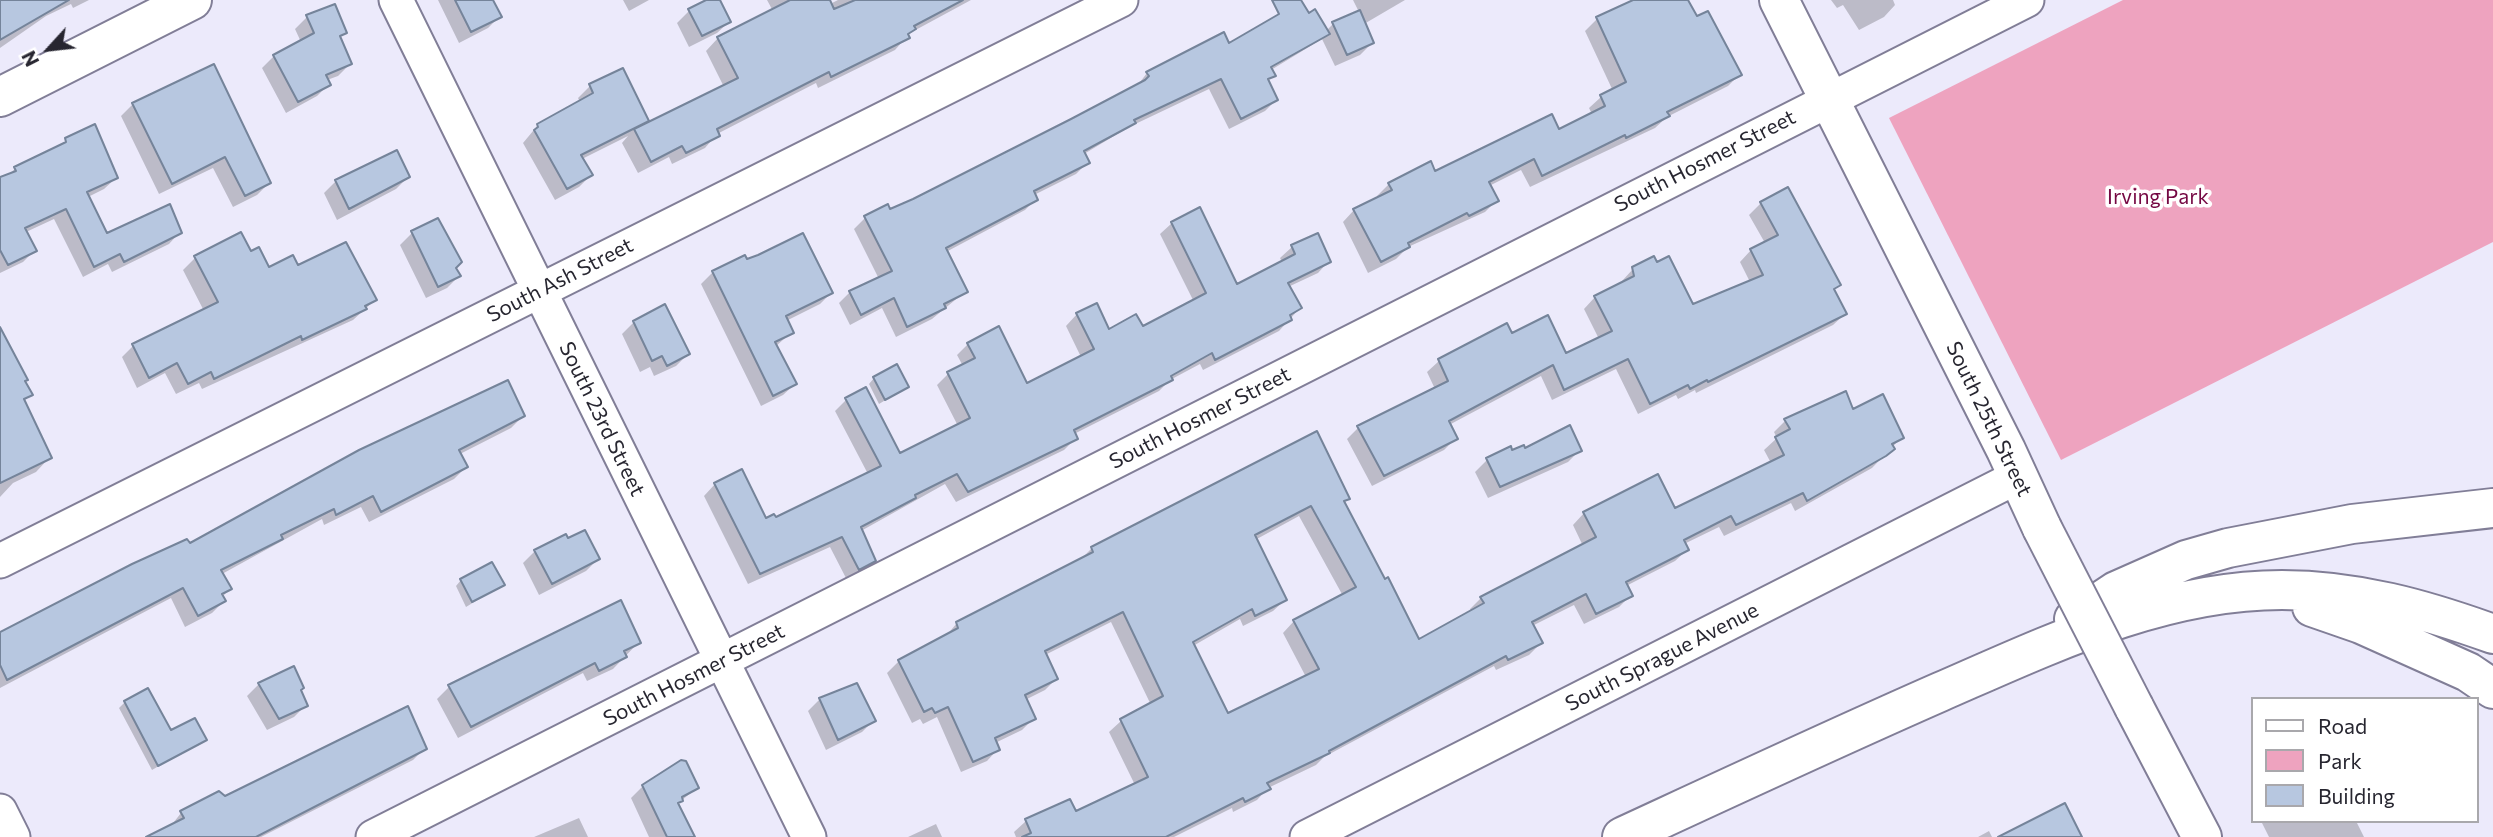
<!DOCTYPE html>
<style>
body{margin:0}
#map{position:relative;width:2493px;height:837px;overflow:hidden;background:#eceafb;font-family:Commissioner,sans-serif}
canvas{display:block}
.legend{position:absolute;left:2251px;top:697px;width:228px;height:126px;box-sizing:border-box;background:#fff;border:2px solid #a9a8ac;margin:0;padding:9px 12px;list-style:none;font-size:21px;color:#272630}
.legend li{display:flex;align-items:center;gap:14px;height:35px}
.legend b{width:35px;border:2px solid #a9a8ac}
.north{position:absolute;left:14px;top:14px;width:70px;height:70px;-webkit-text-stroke:5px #fff;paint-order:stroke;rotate:243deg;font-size:19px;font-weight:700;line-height:28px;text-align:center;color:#272630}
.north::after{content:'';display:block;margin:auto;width:24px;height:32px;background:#272630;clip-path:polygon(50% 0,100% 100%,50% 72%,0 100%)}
</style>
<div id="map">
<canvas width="2493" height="837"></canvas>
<ul class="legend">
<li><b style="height:9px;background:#fff"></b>Road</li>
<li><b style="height:19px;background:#eea3bf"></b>Park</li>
<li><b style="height:19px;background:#b7c7e0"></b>Building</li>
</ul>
<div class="north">N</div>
</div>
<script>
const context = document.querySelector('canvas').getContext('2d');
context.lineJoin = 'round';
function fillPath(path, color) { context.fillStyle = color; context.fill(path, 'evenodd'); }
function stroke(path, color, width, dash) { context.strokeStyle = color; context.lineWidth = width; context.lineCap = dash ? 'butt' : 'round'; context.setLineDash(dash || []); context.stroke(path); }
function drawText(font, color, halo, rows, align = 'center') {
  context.font = font + ' Commissioner,sans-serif'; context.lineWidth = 7; context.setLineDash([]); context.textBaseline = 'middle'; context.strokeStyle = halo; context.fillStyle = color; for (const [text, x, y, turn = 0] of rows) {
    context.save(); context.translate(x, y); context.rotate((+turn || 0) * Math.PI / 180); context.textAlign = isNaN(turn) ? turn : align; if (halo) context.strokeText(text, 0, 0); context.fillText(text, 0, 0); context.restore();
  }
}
const green = new Path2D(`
 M2123,0H2493V242L2061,460L1889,118Z`);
const shadow = new Path2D(`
 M0,0H89L73,8L71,4L46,16L0,48Z
 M438,0H491L500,16L488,28L459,43Z
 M623,0H649L629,11Z
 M710,0H718L729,22L717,33L689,47L677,23L689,11Z
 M767,0H830L832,3L838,0H971L910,33L895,50L818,88L816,83L717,134L705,148L672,164L669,157L638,173L622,143L628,136L582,159L591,175L579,187L555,200L523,143L538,125L580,102L578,98L590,86L647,121L641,126L724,87L706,51L718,38L773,11Z
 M1353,0H1405L1364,24L1372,43L1360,55L1335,66L1322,39L1271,70L1274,75L1267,82L1276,100L1265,111L1229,129L1209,89L1129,127L1084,154L1088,162L1076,174L1034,195L1036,199L1025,210L946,252L966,291L932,319L896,337L882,308L850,325L839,303L850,292L879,279L854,229L865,218L914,201L1137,86L1147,73L1308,15L1326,31L1333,24L1359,12Z
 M1637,0H1686L1696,19L1740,74L1728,86L1667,117L1655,128L1530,187L1521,170L1489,186L1497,200L1485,212L1408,247L1396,259L1368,273L1343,222L1354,210L1378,199L1377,196L1389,184L1435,173L1558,132L1592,114L1589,108L1601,97L1613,91L1585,31L1597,19Z
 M1831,0H1893L1895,5L1884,17L1859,30L1843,5L1837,8Z
 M307,17L345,32L339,38L350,64L338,76L327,80L329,84L317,96L286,113L262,68L274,56L301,42L295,29Z
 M214,66L269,183L257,195L233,207L213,168L159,194L121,116L133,104Z
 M94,127L116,178L104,189L88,197L107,235L180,232L169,244L112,272L108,264L83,277L54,219L26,232L35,250L23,262L0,273V181L15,169Z
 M408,177L396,189L337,220L324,193L336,181Z
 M1761,203L1839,285L1833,291L1845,314L1833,325L1696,393L1695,390L1678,399L1676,395L1638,414L1616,369L1552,400L1541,376L1449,425L1456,438L1444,450L1372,486L1347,439L1358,428L1435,389L1427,372L1439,361L1511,335L1565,355L1599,339L1584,309L1595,297L1622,284V281L1633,269L1692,306L1750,282L1740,262L1751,250L1765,243L1749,215Z
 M437,220L459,276L447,288L426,298L400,245L412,233Z
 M1172,223L1236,287L1282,262L1280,258L1292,247L1317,235L1329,261L1318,273L1288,287L1300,308L1279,331L1203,370L1200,364L1170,380L1159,391L1074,434L1076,438L1064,450L956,502L945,484L861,531L874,561L862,572L847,580L830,547L748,584L704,496L715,484L766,520L775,519L868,474L835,411L847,399L899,456L958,426L937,385L948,374L963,366L957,355L968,344L1026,385L1081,357L1066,326L1077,314L1108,331L1142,328L1194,302L1160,234Z
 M250,253L269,269L297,267L375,300L353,320L202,389L199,383L176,394L165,373L137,388L122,357L133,346L204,311L183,270L195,258Z
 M746,261L831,293L820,304L786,321L792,332L776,346L795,384L783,395L761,406L701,284L713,272Z
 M634,322L688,354L676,366L654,376L650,367L640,372L622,334Z
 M0,354L31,394L23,402L50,457L36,472L13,483L0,497Z
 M874,378L907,387L879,404L869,384Z
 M1853,411L1902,437L1872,468L1795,511L1791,503L1724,536L1719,527L1684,544L1687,550L1675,561L1626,586L1631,595L1619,607L1584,624L1574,605L1532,626L1541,643L1529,655L1496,670L1494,666L1324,757L1316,765L1268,788L1257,800L1233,812L1232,808L1174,837H1016L1014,832L1026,821L1069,801L1075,814L1135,785L1109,732L1121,721L1151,705L1111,622L1045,655L1056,679L1045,690L1025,700L1034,718L1022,730L995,743L998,749L987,761L961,772L937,717L923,724L920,719L912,723L887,673L901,659L946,636L957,623L1080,560L1092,548L1348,498L1343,503L1418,641L1471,612L1470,609L1481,598L1583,546L1573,525L1584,513L1674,510L1771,463L1764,450L1777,438L1774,432L1785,421ZM1299,516L1343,596L1294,621L1283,633L1306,677L1228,716L1193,646L1240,619L1243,626L1273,611L1285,600L1255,540Z
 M523,416L511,428L460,454L466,467L454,479L369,522L361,507L324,525L322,519L222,574L230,589L222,597L224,601L212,613L185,627L171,598L0,688V634L189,545Z
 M1580,450L1568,462L1488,498L1475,472L1487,460L1512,452Z
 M535,551L598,559L586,571L539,595L523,563Z
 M461,580L502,585L466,607L456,586Z
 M639,642L613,669L587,681L583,673L458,738L437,699L449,687Z
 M259,684L299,691L306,705L294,717L267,730L247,696Z
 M840,689L874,720L862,732L826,750L808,711L820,699Z
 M125,702L171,733L205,739L152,770L119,708Z
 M425,748L413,760L261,837H149L170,827L181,813L225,798Z
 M643,786L697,788L677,804L684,837H649L631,798Z
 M579,818L588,837H534Z
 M2261,821H2356L2364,837H2269Z
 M936,824L942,837H908Z
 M1989,831L1992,837H1978Z`);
const building = new Path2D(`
 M0,0H69L0,40Z
 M455,0H493L502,17L471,32Z
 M706,0H720L731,22L702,36L688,9Z
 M790,0H830L834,9L855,0H963L914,26L916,29L908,34L910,38L831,77L829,72L717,129L720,136L686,153L682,146L651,162L634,129L738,78L717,37Z
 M1272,0H1301L1309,13L1315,9L1330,34L1271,67L1276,76L1268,79L1278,100L1241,119L1221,79L1134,120L1136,123L1084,151L1090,163L1034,191L1038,200L946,248L968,292L944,304L946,308L907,327L894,298L861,315L849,291L892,271L864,216L888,204L890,209L913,199L1071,119L1145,80L1149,76L1146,72L1224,32L1229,43L1279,14Z
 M1633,0H1688L1697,16L1708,11L1742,75L1667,112L1670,116L1626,138L1625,135L1542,176L1534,159L1489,182L1499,201L1469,216L1467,213L1408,243L1410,247L1381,262L1353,209L1392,190L1388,183L1431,161L1435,171L1552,114L1559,129L1605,106L1600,95L1626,82L1596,17Z
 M335,4L347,33L340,36L352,64L326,75L331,85L298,102L273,55L314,33L306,15Z
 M1360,10L1374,43L1347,55L1332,22Z
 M214,64L271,183L245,196L225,157L172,184L132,103Z
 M623,68L649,121L581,155L593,175L567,189L534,130L538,127L537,124L593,93L589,84Z
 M95,124L118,178L87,192L107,233L170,204L182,233L124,262L120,254L94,267L66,209L25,228L37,251L8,265L0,250V177L16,171L14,167L66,142L65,138Z
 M397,150L410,177L349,209L335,180Z
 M1788,187L1841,285L1834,289L1847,314L1708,382L1707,380L1690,389L1688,385L1650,404L1628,359L1564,390L1553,365L1449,421L1458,439L1384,476L1357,426L1448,381L1438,359L1507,323L1512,333L1548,315L1566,353L1612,331L1594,296L1634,276L1632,267L1654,256L1657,262L1669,256L1693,304L1763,275L1750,249L1778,235L1760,202Z
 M1200,207L1237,284L1295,254L1291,245L1318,233L1331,262L1288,283L1302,308L1290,315L1292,320L1215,360L1212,353L1171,376L1173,380L1074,430L1078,439L968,492L957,474L915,495L916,498L861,527L876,561L859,570L842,537L760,574L714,483L742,469L766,518L774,514L776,517L881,466L845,398L866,387L900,453L970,418L947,372L975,358L967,343L999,326L1027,383L1094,349L1076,313L1097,303L1109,329L1136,314L1143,326L1206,293L1171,222Z
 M438,218L462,262L456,268L461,276L438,287L411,231Z
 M241,232L251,251L259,247L269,267L293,255L298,265L346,242L377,300L365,306L367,309L302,340L301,336L214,379L211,372L188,384L177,363L149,378L132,344L218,302L194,256Z
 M803,233L833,293L786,316L794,333L775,342L797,384L773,396L712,271L745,255L747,259L758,255Z
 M665,304L690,354L667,366L662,356L652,361L633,321Z
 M0,327L28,380L25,381L33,395L24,399L52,458L0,483Z
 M897,364L909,387L885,400L873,377Z
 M508,380L525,416L459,450L468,467L381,512L373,496L336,515L334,509L281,535L283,539L221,570L232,589L222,594L226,601L198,616L183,588L7,680L0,665V632L132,564L187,539L190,543L359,450Z
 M1846,391L1853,409L1883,394L1904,438L1892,444L1895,449L1886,456L1807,501L1803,493L1736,525L1731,516L1684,540L1689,550L1626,582L1633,596L1596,614L1586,594L1532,622L1543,643L1508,660L1506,656L1329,751L1330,753L1267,783L1271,789L1245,802L1243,798L1166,837H1022L1031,833L1025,819L1070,799L1076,811L1148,777L1120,719L1163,696L1123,612L1045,651L1058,679L1025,695L1036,719L995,738L1000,750L973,762L948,707L935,713L932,708L924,712L898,660L958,628L956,622L1093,552L1091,547L1317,431L1350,499L1344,501L1385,579L1388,577L1419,639L1484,603L1480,597L1596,537L1583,512L1658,474L1675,508L1784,455L1775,437L1790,429L1784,419ZM1311,506L1356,587L1293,620L1319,669L1228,713L1193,642L1252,609L1255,616L1287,600L1255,535Z
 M1570,425L1582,451L1500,487L1486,458L1511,446L1512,450L1524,445L1525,448Z
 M585,530L600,559L552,584L534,550L566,534L568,538Z
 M492,562L505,585L472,602L460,579Z
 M621,600L641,643L624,651L627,657L599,671L595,663L471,727L448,685Z
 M294,666L304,688L301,690L308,706L279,719L258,683Z
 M857,683L876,721L838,740L819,698Z
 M148,688L171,730L195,718L207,740L158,766L124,701Z
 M408,706L427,749L256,837H146L184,818L180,811L219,791L225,796Z
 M681,760L686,761L699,788L682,797L683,801L678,803L695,837H667L642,785Z
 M2065,803L2082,837H1998Z`);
const street = new Path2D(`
 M396,0L809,837
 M0,561L1121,0
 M0,811L13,837
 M373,837L2027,0
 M1307,837L2017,477`);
const secondary = new Path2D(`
 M1779,0L2006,450L2042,528
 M0,97L192,0
 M2134,707L2202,837`);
const highway = new Path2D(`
 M2312,607L2361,624L2468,672L2493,689
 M2074,619L2116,591L2186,560L2228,548L2352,524L2493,508
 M1622,837C1728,788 1833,739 1940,692C2048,645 2161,590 2282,590C2356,590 2424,609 2493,634`);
const secondaryBridge = new Path2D(`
 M2042,528L2134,707`);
const streetNames = [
 ["South Hosmer Street",1705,161,-27],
 ["South Ash Street",560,280,-27],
 ["South Hosmer Street",1200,418,-27],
 ["South 23rd Street",602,419,64],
 ["South 25th Street",1989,419,64],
 ["South Sprague Avenue",1662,657,-27],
 ["South Hosmer Street",694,675,-27]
];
const parkNames = [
 ["Irving Park",2158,197]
];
fillPath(green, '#eea3bf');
fillPath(shadow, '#0003');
fillPath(building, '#b7c7e0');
stroke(building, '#75849a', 2);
stroke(street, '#817e97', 37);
stroke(secondary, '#817e97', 42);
stroke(highway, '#817e97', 42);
stroke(street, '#fff', 33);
stroke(secondary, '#fff', 38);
stroke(highway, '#fff', 38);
stroke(secondaryBridge, '#817e97', 42, []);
stroke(secondaryBridge, '#fff', 38);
drawText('21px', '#272630', '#fff', streetNames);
drawText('21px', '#750843', '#fff', parkNames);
</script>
